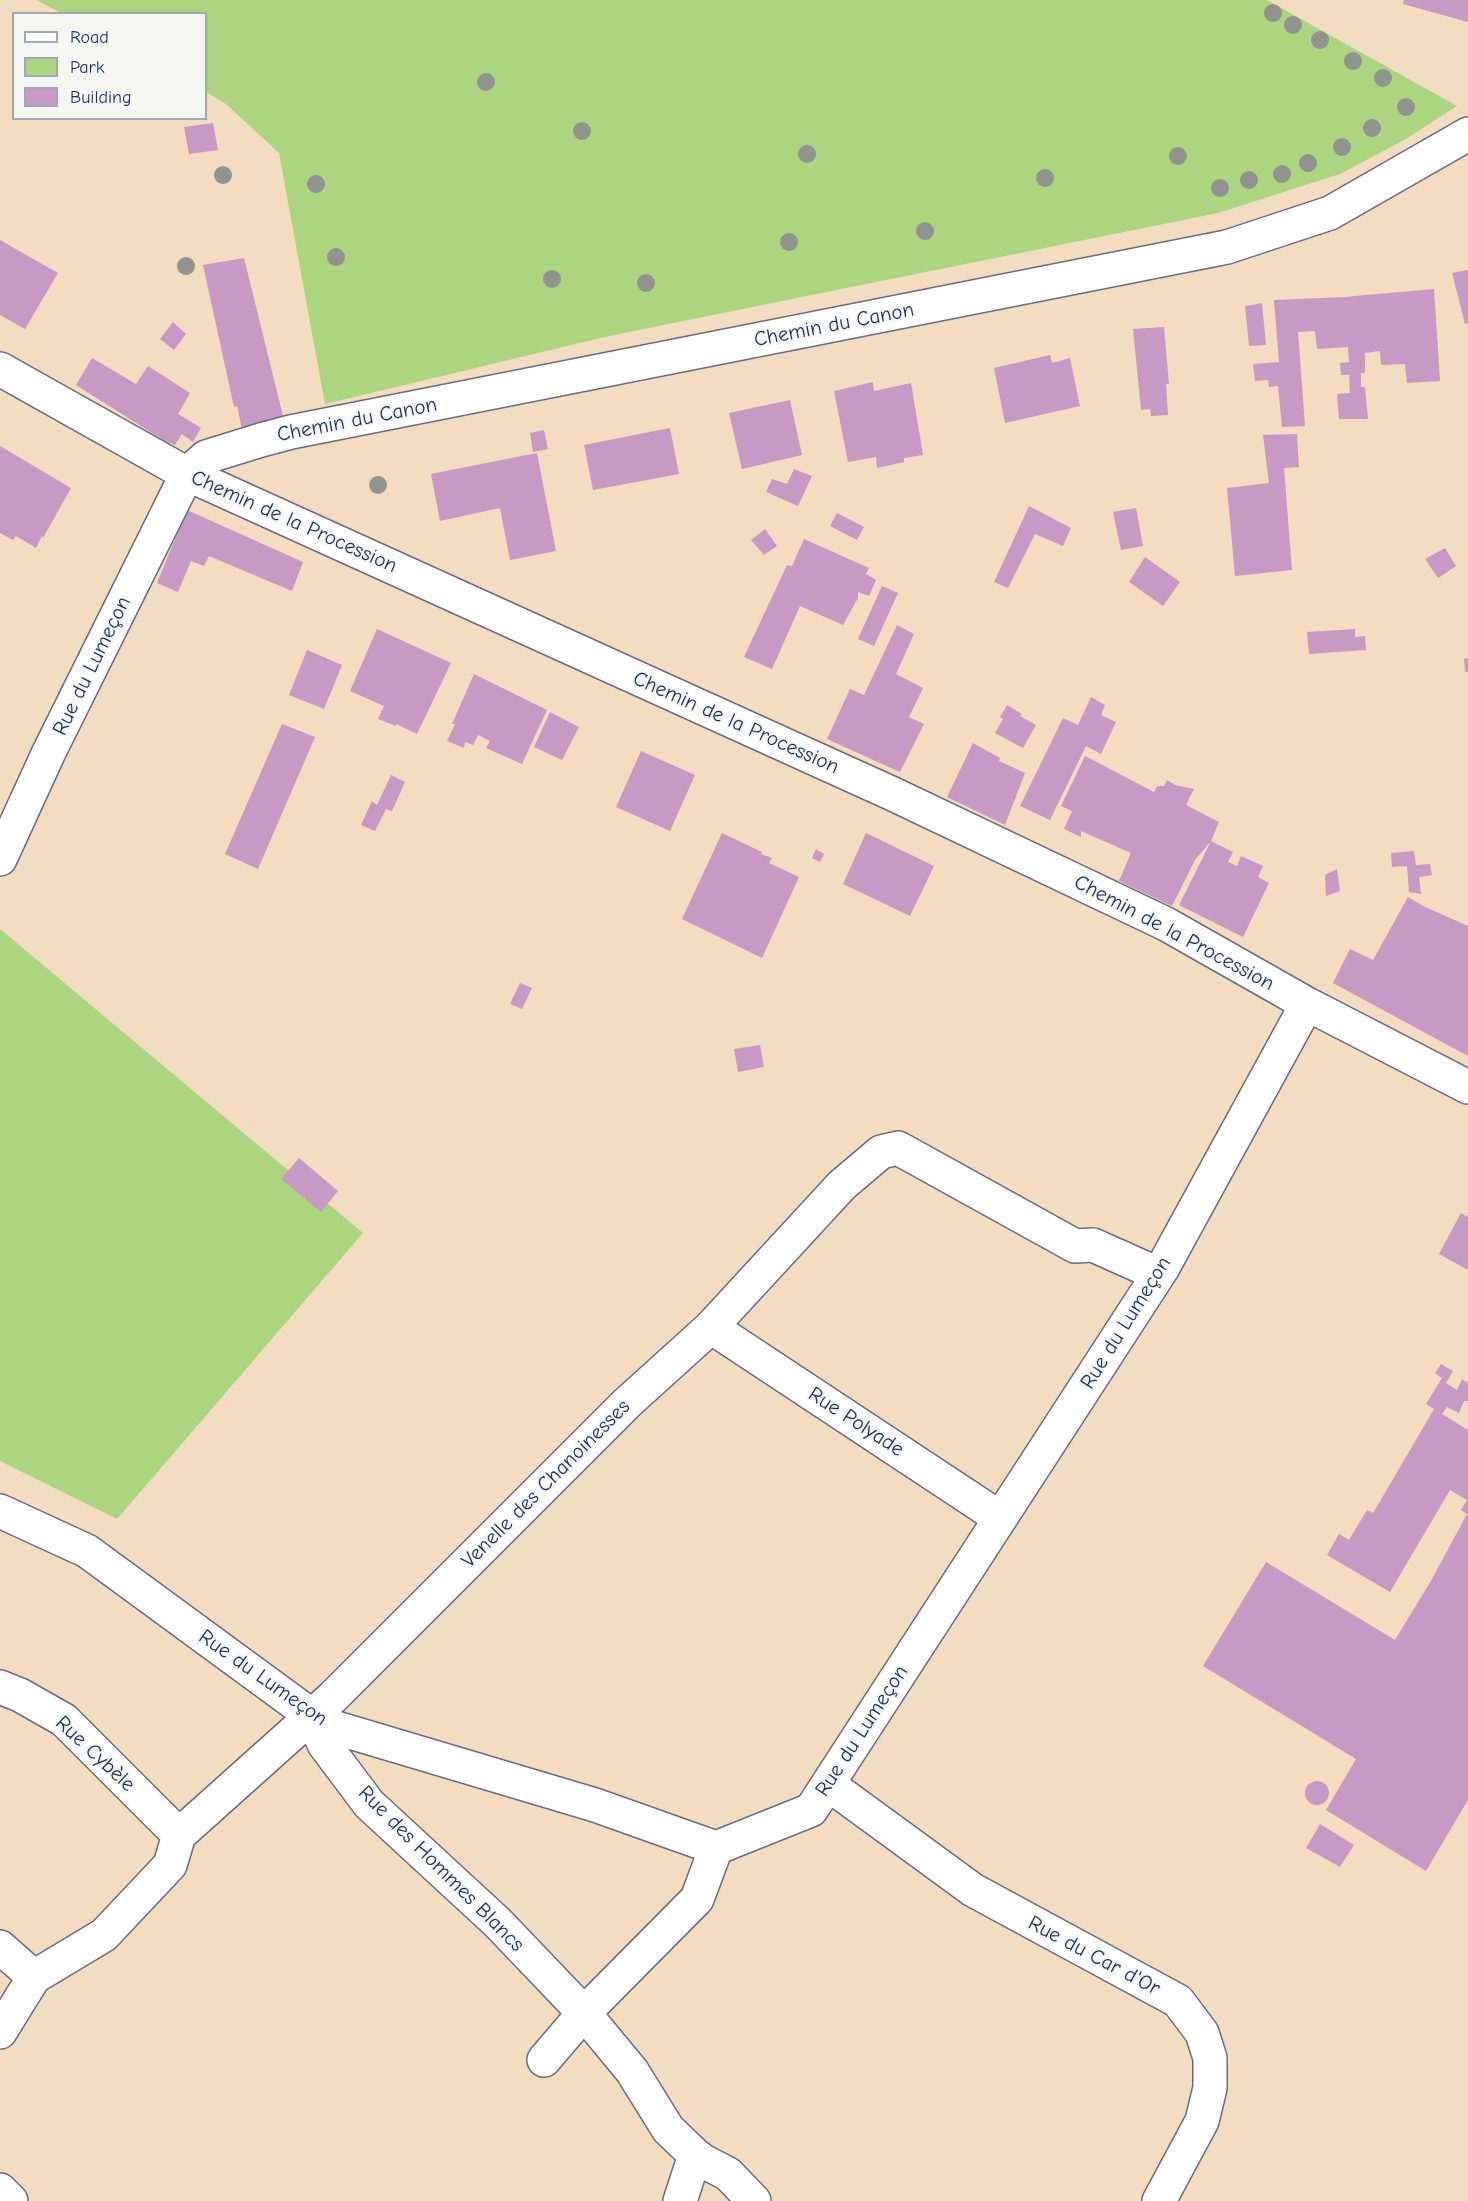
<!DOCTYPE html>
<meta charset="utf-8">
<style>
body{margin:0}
#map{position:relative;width:1468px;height:2201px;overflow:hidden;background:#f3dcbf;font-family:"Comic Neue",sans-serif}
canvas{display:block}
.legend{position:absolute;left:12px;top:12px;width:195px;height:108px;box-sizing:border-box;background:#f6f6f2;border:2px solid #9ea6b7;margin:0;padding:8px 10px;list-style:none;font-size:18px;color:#1b2f5e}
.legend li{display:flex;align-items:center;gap:12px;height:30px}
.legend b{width:30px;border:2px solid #9ea6b7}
</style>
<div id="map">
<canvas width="1468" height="2201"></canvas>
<ul class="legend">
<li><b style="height:8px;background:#fff"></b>Road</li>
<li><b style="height:16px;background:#acd580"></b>Park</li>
<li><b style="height:16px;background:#c799c4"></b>Building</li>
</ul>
</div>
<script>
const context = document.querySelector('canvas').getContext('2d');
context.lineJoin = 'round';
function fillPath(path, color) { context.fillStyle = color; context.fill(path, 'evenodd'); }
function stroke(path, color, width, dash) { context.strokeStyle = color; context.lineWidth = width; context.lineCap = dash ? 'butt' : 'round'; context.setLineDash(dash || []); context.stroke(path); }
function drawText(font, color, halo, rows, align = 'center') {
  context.font = font + ' "Comic Neue",sans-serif'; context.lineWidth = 4.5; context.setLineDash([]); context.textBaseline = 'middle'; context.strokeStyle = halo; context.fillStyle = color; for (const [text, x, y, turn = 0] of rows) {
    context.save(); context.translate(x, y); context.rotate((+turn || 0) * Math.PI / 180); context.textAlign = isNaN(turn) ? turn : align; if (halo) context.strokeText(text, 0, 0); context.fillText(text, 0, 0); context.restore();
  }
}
const green = new Path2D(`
 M36,0H1267L1457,106L1406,139L1340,174L1218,213L609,336L325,404L279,153L226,104L206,92V14L61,13Z
 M0,929L363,1233L117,1519L0,1461Z`);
const building = new Path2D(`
 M1404,0H1468V22L1403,4Z
 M213,123L218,150L189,154L184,127Z
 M0,240L58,273L25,329L0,315Z
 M244,258L284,420L242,429L237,406L234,407L203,265Z
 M1468,270V323L1465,324L1452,273Z
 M1434,289L1440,381L1407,383L1405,364L1381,365L1380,351L1365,353V373H1361V387H1365L1368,419H1339L1337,394L1350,393L1349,375H1341L1340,363L1349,362L1348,347L1317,349L1315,331L1298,332L1305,426L1282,427L1278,386L1269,387L1268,380L1255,381L1253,364L1279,362L1274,300L1344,297Z
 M1262,303L1266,345L1249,346L1245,306Z
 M173,322L186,334L174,350L160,339Z
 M1164,327L1169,384H1166L1168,415L1151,416L1150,409L1141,410L1133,329Z
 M1050,355L1052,363L1070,358L1080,406L1005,423L994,368Z
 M92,358L136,384L148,366L190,393L178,414L201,428L193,442L182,434L175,445L163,440L76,385Z
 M873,382L874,391L911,383L923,455L904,458V462L877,468L876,457L848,462L834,391Z
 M790,400L802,455L742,469L729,413Z
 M670,428L679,474L593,490L584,445Z
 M544,430L548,449L533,452L530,433Z
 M1297,434L1299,467L1284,468L1292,570L1235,576L1227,488L1269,483L1263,435Z
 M0,446L71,488L43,538L42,536L36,548L16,536L13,540L0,533Z
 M537,453L556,551L510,560L500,508L440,521L431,474Z
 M794,469L812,476L798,506L766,492L772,479L787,484Z
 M1029,506L1071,528L1063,546L1035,534L1008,588L994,582Z
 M1136,508L1143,546L1121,550L1113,512Z
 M187,510L303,562L292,591L209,556L204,566L191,561L178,592L157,583Z
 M837,513L864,527L857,540L830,526Z
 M765,529L777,546L764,555L751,540Z
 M804,539L869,568L866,574L876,580L869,596L858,592V598L843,625L800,606L772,669L744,657L787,565L792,566Z
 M1445,548L1456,566L1438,578L1425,559Z
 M1145,557L1180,582L1163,606L1129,582Z
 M882,586L898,593L874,646L858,639Z
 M897,625L914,634L896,674L923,688L909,717L924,724L900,772L827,739L850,689L864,695Z
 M377,629L451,663L417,734L396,724V726L378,719L384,706L350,691Z
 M1355,629V637L1365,636L1366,650L1309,654L1307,632Z
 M307,650L342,665L324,709L289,695Z
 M1468,658V672H1465L1464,659Z
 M474,674L547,710L522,764L486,748L490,741L478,735L473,745L465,742L464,748L447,741L455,724H452Z
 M1091,697L1105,705L1101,715L1116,722L1101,754L1086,746L1050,820L1020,806L1063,718L1078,725Z
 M1007,705L1022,714L1020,716L1036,725L1023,748L995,733L1003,719L1000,717Z
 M550,712L579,727L562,760L534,747Z
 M282,724L315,737L258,869L225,854Z
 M973,743L1000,758L999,761L1025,773L1005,825L947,797Z
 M641,751L695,775L670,831L616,807Z
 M1085,756L1154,792L1157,786H1164L1167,780L1175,785L1194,789L1186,805L1219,822L1211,841L1195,860L1172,906L1119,881L1131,853L1081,831V837L1064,829L1072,811L1061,806Z
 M391,775L405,782L392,811L386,809L375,831L361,825L372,801L377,805Z
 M722,833L762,852L761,854L772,858L769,863L799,877L762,958L682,919Z
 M866,833L934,866L910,916L843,884Z
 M1211,841L1233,852L1228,862L1237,866L1241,856L1263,866L1258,877L1269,883L1243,937L1179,905Z
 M816,849L824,854L820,862L812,858Z
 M1414,851L1416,865L1430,864L1432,875L1419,877L1421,894L1409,892L1407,866L1392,867L1391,853Z
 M1337,869L1340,891L1326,896L1325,875Z
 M1408,897L1423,906L1468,926V1056L1333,983L1350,949L1373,960Z
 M520,983L532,988L522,1009L510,1004Z
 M760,1045L764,1067L738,1072L734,1049Z
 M299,1158L338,1191L321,1212L281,1179Z
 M1461,1213L1468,1217V1270L1439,1254Z
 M1441,1364L1453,1371L1446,1383L1457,1390L1462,1379L1468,1383V1401H1464L1459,1413L1447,1407L1442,1414L1468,1430V1800L1426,1871L1326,1810L1356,1759L1203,1666L1266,1562L1395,1640L1432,1579L1467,1514L1461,1510L1467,1500L1450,1490L1390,1592L1327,1555L1339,1534L1349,1540L1367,1510L1373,1513L1403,1462L1434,1409L1426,1404L1442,1378L1435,1373Z
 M1305 1793a12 12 0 1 1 24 0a12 12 0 1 1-24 0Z
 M1320,1824L1354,1845L1340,1867L1306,1848Z`);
const minor = new Path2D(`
 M0,369L187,474L893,794L1166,924L1307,1004L1468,1087
 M0,859L49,752L187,474L206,457L261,440L291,432L1227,247L1330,213L1468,134
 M711,1327L1000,1518
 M0,1511L87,1551L323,1724L595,1805L716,1848L811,1810L1162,1269L1307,1004
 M0,1687L20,1695L64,1720L179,1835
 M311,1715L324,1744L369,1804L498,1923L584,2013L632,2071L668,2129L695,2155L680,2201
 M828,1784L973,1890L1178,2001L1202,2033L1210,2058V2088L1202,2121L1159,2201
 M0,1947L34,1977
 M0,2032L34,1977L104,1935L170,1865L179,1835L333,1697L627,1403L711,1327L842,1185L881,1152L898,1148L1075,1246L1093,1245L1158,1274
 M544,2060L584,2013L697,1899L716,1848
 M695,2155L703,2161L728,2174L754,2201
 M0,2190L11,2201`);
const trees = [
 [1273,13],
 [1293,25],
 [1320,40],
 [1353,61],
 [1383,78],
 [486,82],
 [1406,107],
 [1372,128],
 [582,131],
 [1342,147],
 [807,154],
 [1178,156],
 [1308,163],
 [1282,174],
 [223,175],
 [1045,178],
 [1249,180],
 [316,184],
 [1220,188],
 [925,231],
 [789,242],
 [336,257],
 [186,266],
 [552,279],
 [646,283],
 [378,485]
];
const streetNames = [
 ["Chemin du Canon",834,325,-11],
 ["Chemin du Canon",357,420,-11],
 ["Chemin de la Procession",294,522,24],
 ["Rue du Lumeçon",92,666,-64],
 ["Chemin de la Procession",736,723,24],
 ["Chemin de la Procession",1174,933,28],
 ["Rue du Lumeçon",1126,1323,-58],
 ["Rue Polyade",856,1422,33],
 ["Venelle des Chanoinesses",546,1484,-45],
 ["Rue du Lumeçon",263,1678,35],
 ["Rue du Lumeçon",862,1731,-57],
 ["Rue Cybèle",95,1754,43],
 ["Rue des Hommes Blancs",441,1869,45],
 ["Rue du Car d'Or",1094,1956,28]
];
fillPath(green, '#acd580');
fillPath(building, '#c799c4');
stroke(minor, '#676c80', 36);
stroke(minor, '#fff', 33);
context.fillStyle = '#90938e';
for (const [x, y] of trees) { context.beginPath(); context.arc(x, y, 9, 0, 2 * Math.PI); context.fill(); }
drawText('21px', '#1b2f5e', '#f6f6f2', streetNames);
</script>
